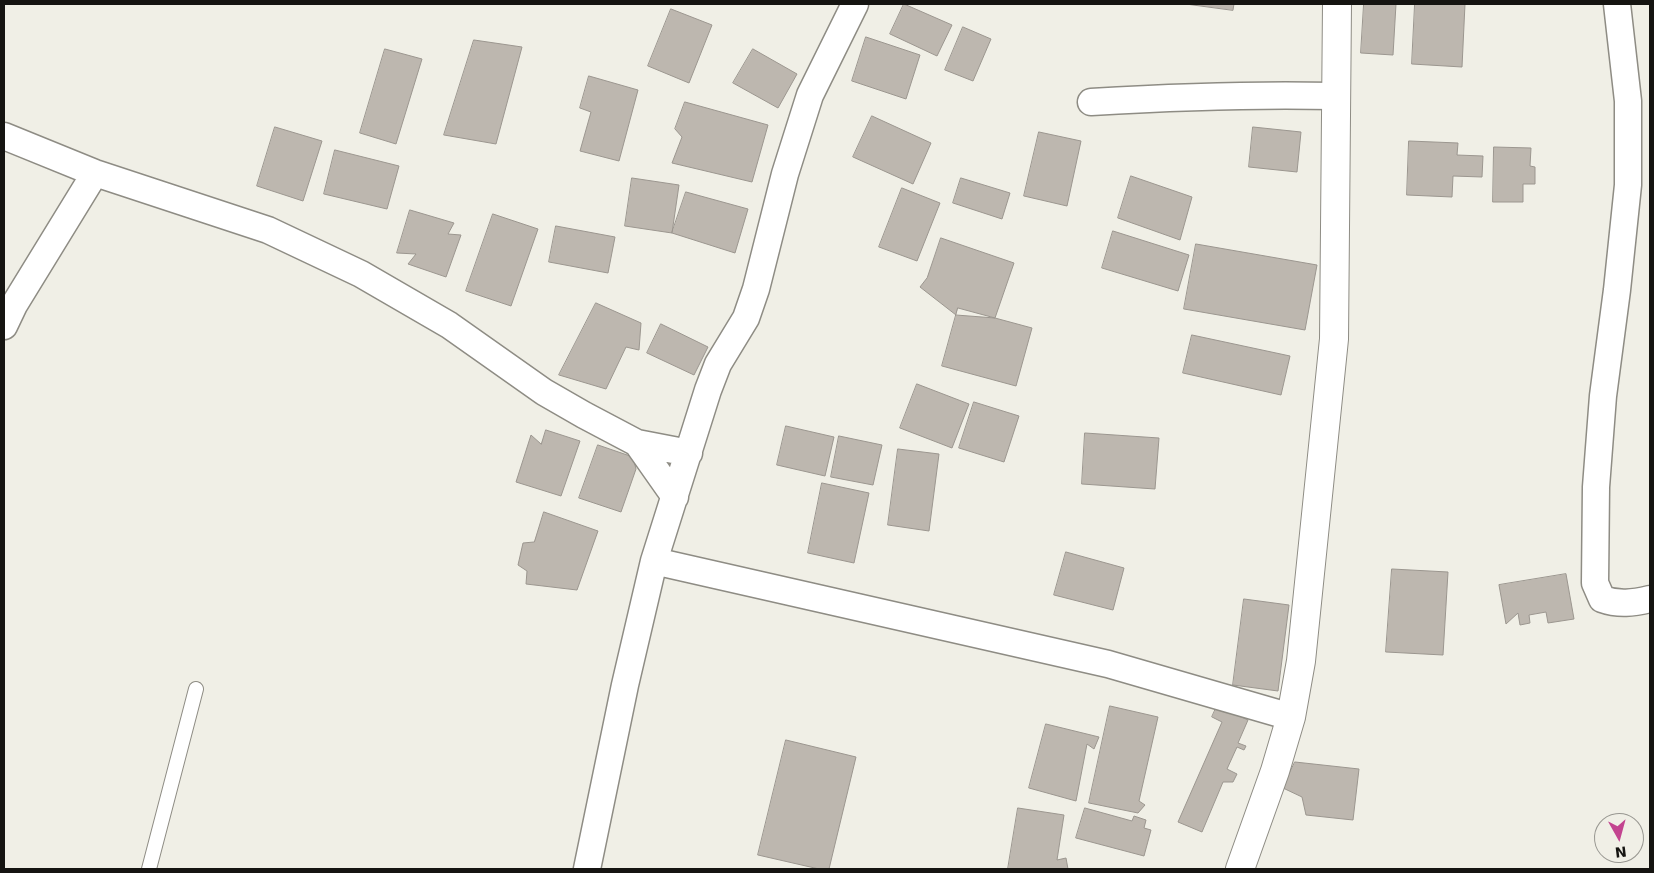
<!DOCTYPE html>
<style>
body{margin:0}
#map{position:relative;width:1654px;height:873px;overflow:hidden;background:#f0efe6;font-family:"DejaVu Sans",sans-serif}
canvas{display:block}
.frame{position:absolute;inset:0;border:5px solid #151411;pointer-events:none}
.north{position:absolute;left:1594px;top:813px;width:50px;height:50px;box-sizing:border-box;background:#f0efe6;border:1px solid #989791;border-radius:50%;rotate:173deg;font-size:14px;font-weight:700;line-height:20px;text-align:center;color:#151411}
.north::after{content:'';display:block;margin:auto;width:18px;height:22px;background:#c34490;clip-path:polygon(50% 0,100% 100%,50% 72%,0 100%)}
</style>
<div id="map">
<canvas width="1654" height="873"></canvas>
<div class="frame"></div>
<div class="north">N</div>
</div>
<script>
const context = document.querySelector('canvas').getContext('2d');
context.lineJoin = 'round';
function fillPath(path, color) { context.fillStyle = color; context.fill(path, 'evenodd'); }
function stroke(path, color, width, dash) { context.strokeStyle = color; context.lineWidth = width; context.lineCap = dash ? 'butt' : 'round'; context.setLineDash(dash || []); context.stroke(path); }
const building = new Path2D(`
 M904,4L952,25L937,56L890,34Z
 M1186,4H1234L1233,10Z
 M1364,4H1396L1393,55L1361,53Z
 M1415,4H1465L1462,67L1412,64Z
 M671,9L712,25L689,83L648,66Z
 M963,27L991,39L973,81L945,70Z
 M866,37L920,55L906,99L852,81Z
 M474,40L522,47L496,144L444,135Z
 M385,49L422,59L396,144L360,133Z
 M753,49L797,74L778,108L733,83Z
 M589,76L638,90L619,161L580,151L591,112L580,108Z
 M685,102L768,125L752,182L672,163L682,137L675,129Z
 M872,116L931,143L913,184L853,157Z
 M275,127L322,141L303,201L257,186Z
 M1253,127L1301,132L1297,172L1249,167Z
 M1039,132L1081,141L1067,206L1024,196Z
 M1409,141L1458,143L1457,155L1483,156L1482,177L1453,176L1452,197L1407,195Z
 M1494,147L1531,148L1530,166L1535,167V184H1523V202H1493Z
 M335,150L399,166L387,209L324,194Z
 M1131,176L1192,197L1180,240L1118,218Z
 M632,178L679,185L672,233L625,226Z
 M961,178L1010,193L1002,219L953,203Z
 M902,188L940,203L917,261L879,247Z
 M686,192L748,209L735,253L672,233Z
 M410,210L454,223L448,234L461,235L446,277L408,264L416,254L397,253Z
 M493,214L538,229L511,306L466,291Z
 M556,226L615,237L608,273L549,262Z
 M1113,231L1189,255L1178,291L1102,268Z
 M941,238L1014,263L995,318L956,315L920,287L927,278Z
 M1196,244L1317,265L1305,330L1184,309Z
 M596,303L641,323L639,350L626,347L606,389L559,375Z
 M958,308L1032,328L1016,386L942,366Z
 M661,324L708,347L694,375L647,353Z
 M1192,335L1290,356L1281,395L1183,373Z
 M917,384L969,404L952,448L900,428Z
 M974,402L1019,416L1004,462L959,448Z
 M786,426L834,437L825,476L777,465Z
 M546,430L580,441L561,496L516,482L531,435L541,444Z
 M1085,433L1159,438L1155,489L1082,484Z
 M839,436L882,445L873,485L831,477Z
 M598,445L633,457L636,469L621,512L579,498Z
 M898,449L939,454L929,531L888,525Z
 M822,483L869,493L854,563L808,553Z
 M544,512L598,531L577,590L526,584L527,571L518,565L523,543L534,542Z
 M1066,552L1124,568L1113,610L1054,595Z
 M1392,569L1448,572L1443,655L1386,652Z
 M1566,574L1574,619L1548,623L1546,612L1529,615L1530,623L1520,625L1518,613L1506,624L1499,585Z
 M1244,599L1289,605L1278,691L1233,685Z
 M1110,706L1158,717L1139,801L1145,805L1138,813L1089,803Z
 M1217,706L1248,720L1238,743L1246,746L1244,750L1237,747L1227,769L1237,774L1233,782H1223L1202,832L1178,822L1222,722L1212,717Z
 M1046,724L1099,737L1094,749L1087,744L1076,801L1029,788Z
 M786,740L856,757L829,869H819L758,855Z
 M1295,762L1359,769L1353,820L1306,815L1302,797L1283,788Z
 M1018,808L1064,815L1057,860L1066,858L1068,869H1008Z
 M1085,808L1132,821L1134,816L1146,820L1144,828L1151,830L1144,856L1076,838Z`);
const lane = new Path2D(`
 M149,869L196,689`);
const street = new Path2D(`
 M1617,4L1628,101V185L1617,290L1603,396L1596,487L1595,583L1602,599C1619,605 1633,603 1650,599
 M1091,102C1173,97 1253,94 1335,96
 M4,136L95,173L268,230L361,274L449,325L544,392L584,415L637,443L689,453
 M4,326L14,305L95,173
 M637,443L675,497
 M654,561L1108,664L1291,717
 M587,869L625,685L654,561L708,390L718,364L746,318L756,289L785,174L810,95L855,4`);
const secondary = new Path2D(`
 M1240,869L1275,771L1291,717L1301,661L1334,339L1337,4`);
fillPath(building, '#bdb7af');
stroke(building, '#9b968f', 1);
stroke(lane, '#8e8c84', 16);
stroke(street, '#8e8c84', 29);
stroke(secondary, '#8e8c84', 30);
stroke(lane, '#fff', 14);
stroke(street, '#fff', 26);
stroke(secondary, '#fff', 28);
</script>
